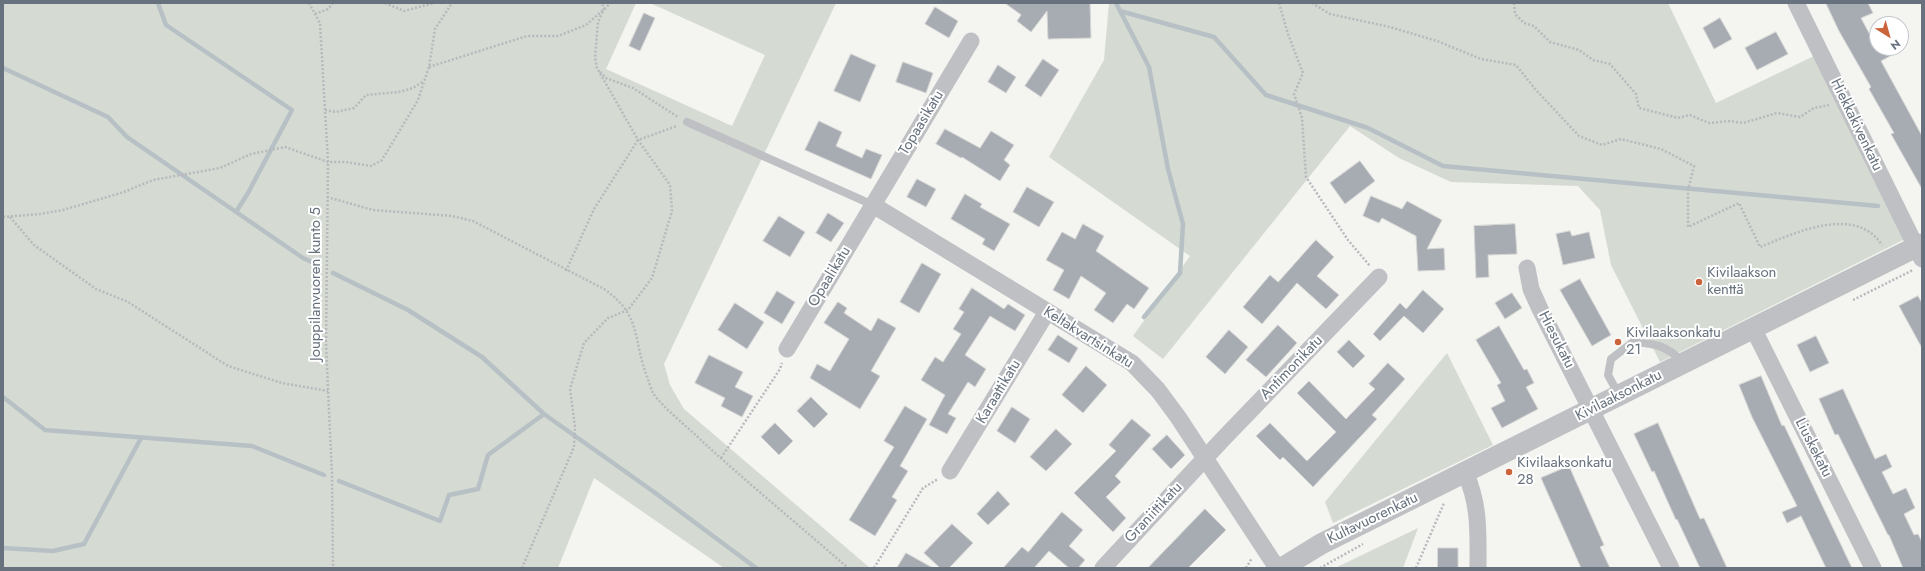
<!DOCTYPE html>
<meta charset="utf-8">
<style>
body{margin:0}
#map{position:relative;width:1925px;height:571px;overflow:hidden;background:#f4f4f1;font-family:Jost,sans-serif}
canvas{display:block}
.frame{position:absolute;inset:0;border:4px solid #67727e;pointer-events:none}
.north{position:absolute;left:1869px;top:16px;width:40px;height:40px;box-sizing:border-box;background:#fff;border:1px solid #c2c7cb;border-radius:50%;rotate:143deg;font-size:11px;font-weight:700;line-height:16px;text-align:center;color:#67727e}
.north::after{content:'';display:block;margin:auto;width:14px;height:18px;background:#cb643a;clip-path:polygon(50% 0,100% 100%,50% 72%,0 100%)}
</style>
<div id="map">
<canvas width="1925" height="571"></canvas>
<div class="frame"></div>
<div class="north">N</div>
</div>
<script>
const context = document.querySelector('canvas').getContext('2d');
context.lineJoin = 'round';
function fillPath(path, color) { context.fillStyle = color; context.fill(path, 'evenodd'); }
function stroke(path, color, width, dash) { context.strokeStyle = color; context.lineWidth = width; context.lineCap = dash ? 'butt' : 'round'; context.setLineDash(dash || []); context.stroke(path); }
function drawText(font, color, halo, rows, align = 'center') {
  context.font = font + ' Jost,sans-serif'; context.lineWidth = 4; context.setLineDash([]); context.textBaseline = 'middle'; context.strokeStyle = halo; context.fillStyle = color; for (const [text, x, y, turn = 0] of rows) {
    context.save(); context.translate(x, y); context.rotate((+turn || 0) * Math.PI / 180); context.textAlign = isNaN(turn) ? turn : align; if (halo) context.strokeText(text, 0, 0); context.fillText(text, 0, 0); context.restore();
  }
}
const green = new Path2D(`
 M3,3H636L606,69L732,126L765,55L650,3H836L664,364L670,385L684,409L870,568H724L594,478L558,568H3Z
 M1109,3H1668L1716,103L1814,56L1907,238L1660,362L1611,265L1600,210L1578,186L1451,182L1399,158L1350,126L1163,359L1133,336L1190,256L1049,157L1104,60Z
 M1447,353L1493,445L1333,523L1325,502Z
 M1418,528L1403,568H1335Z`);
const stream = new Path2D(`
 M158,3L166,25L292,110L248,193L236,212
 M1116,3L1149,67L1168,169L1183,224L1180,273L1144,317
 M1120,11L1214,37L1266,95L1368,128L1443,166L1878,206
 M3,68L108,117L127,137L303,258L318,265
 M333,273L408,310L482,357L544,414L654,492L756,568
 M3,397L45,430L252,446L324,475
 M339,481L440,521L449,495L478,489L488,455L544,414
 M3,548L53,551L84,544L141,438`);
const building = new Path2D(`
 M1005,3H1090L1091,38L1048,39L1047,11L1031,32L1017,21L1021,15Z
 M1826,3H1868L1873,13L1861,18L1877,48H1905L1881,61L1922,136V189L1891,134L1894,133L1869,89L1871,87L1839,31Z
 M935,7L958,21L949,38L925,24Z
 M644,13L655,18L640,51L629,46Z
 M1720,18L1732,39L1714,49L1703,28Z
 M1776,32L1788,54L1757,70L1745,48Z
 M851,54L876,65L860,102L834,91Z
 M1043,59L1059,70L1041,97L1025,86Z
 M903,62L933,73L926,93L896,82Z
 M998,65L1016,77L1006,93L988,82Z
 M819,121L842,132L836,146L862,158L866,149L882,155L871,179L805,150Z
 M945,129L980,148L991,131L1014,145L1004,160L1010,165L1000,181L962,157L961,158L936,144Z
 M1360,161L1375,181L1345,204L1330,183Z
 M917,179L936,189L926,207L907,197Z
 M1027,187L1054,202L1039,227L1013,212Z
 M965,194L982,204L980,207L1010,224L994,251L982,244L985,239L951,219Z
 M1371,196L1402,209L1407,201L1442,220L1427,249L1444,248L1445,270L1418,271L1416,236L1382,218L1379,223L1363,216Z
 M828,213L844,223L831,242L816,233Z
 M779,216L805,232L790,257L763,241Z
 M1083,224L1104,236L1096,251L1149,288L1134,309L1127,304L1113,323L1094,310L1106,293L1081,276L1069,299L1053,290L1064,270L1046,260L1062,232L1075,239Z
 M1515,224L1517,254L1488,255L1489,277L1476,278L1474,226Z
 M1570,231L1572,236L1589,232L1595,258L1563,265L1556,234Z
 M1316,240L1334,257L1317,276L1339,295L1326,309L1297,283L1262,324L1243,307L1270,275L1278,282Z
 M922,263L941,274L919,313L900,302Z
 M1580,279L1611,335L1592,346L1560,290Z
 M972,288L1004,309L1008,304L1025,315L1015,331L990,316L965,355L986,369L975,387L968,382L948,414L956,418L947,434L929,425L945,395L921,380L935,357L943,362L961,334L953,329L964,312L959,309Z
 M1423,290L1444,309L1423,333L1404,316L1380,341L1373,334L1400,303L1406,309Z
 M777,291L795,302L782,324L764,313Z
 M1512,293L1522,308L1505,319L1495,303Z
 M1918,296L1922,303V348L1899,306Z
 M838,302L847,308L844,313L871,331L878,318L896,328L871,371L880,376L860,409L810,378L817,364L830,371L849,339L824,323Z
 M735,303L764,322L747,349L718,330Z
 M1278,325L1297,343L1266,377L1246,360Z
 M1499,326L1524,370L1527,369L1534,383L1526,387L1538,409L1502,428L1491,408L1505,401L1497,385L1501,383L1476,340Z
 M1229,330L1248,347L1225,374L1206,357Z
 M1058,335L1078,348L1069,363L1048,350Z
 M1816,336L1829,363L1810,372L1797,345Z
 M1349,340L1365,356L1353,368L1337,352Z
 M709,355L743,372L735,387L753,396L742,417L721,406L725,398L695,383Z
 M1388,363L1405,379L1372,415L1377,419L1313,487L1283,457L1280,460L1256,436L1270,423L1307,461L1336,432L1297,393L1309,381L1346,419L1375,389L1369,384Z
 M1086,366L1107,385L1083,413L1062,395Z
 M1761,376L1782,426L1784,425L1852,568H1826L1801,516L1787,523L1782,512L1797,506L1752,417L1739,385Z
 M1843,389L1875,459L1886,454L1892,467L1882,472L1893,494L1906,488L1915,508L1904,514L1914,535L1918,534L1922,542V568H1903L1889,535H1888L1838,434L1835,435L1819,399Z
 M811,397L828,414L814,428L797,411Z
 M905,406L927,419L900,466L908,471L892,497L897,500L875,536L849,520L894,447L884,441Z
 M1012,407L1030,419L1015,443L997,431Z
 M1132,419L1151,435L1115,476L1121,482L1106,497L1126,518L1113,532L1074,493L1116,451L1109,445Z
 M775,423L793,441L779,455L761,437Z
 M1658,423L1700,519L1704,518L1727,568H1700L1677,519L1676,520L1654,471L1652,472L1634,434Z
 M1056,429L1072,444L1046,471L1030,457Z
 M1167,435L1185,455L1171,469L1152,449Z
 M1569,466L1604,545L1600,547L1610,568H1581L1541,478Z
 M998,491L1010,504L988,525L977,514Z
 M1205,509L1226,530L1188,568H1148Z
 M1062,512L1083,530L1069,546L1085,560L1078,568H1069L1049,551L1034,568H1003L1022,547L1028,552Z
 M952,524L973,543L949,568H940L924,553Z
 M1438,548H1458V568H1438Z
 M906,553L933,568H897Z`);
const path = new Path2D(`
 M309,3L320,23L328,162L326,344L332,476L333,568
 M385,3L404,11L434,3
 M1279,3L1288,34L1303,73L1294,94L1302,118L1306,177L1348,240L1370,266
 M1312,3L1330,14L1390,27L1437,41L1481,59L1516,65L1536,90L1579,136L1602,145L1621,139L1661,149L1694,166L1688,190V227L1739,203L1760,247C1795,233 1855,204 1882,245
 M1514,3L1515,14L1524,23L1534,26L1550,42L1579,50L1593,60L1610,64L1636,94L1639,108L1678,118L1690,115L1709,123L1730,121L1743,123L1777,113L1800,117L1814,108L1829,105
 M315,14L328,9L333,3
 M429,67L527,36H558L586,25L611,3
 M600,72L606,78L633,88L678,117
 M325,110L336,112L354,108L366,95L399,92L413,88L424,81
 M327,197L373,210L452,216L473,221L604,289C643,316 632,340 648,379C649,383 651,389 653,393C663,408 690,429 703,442C750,485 800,526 848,568
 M3,217L40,214L63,210L124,192L153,180L220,168L251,154L285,147L328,162H346L371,166L382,160L418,100L429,67L435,29L452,3
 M10,217L34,245L96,289L128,302L228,366L282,383L328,391
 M566,271L594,209L638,140L677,126
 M1853,300L1913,270
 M721,458L780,369L782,363
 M522,568L574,447L575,427L570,389L584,343L608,318L628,310L652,278L672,211L670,185L638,140L597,68L595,58L598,22L604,9L602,3
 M874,568L923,488L938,479
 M1246,568L1252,558
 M1320,568L1363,544
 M1416,568L1444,503`);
const service = new Path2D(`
 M687,122L873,205
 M1619,395L1608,375L1611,359L1633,342C1657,344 1665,345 1683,362`);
const minor = new Path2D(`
 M1796,3L1922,259
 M873,205L1132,363L1158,390L1178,417L1277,568
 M1527,268L1531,289L1540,309L1671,568
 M1753,328L1873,568
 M787,349L971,41
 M950,471L1047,312
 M1465,472C1480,505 1478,533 1478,568
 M1103,568L1222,440L1379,277`);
const tertiary = new Path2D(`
 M1282,568L1321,544L1922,244`);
const markers = [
 [1699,282,4,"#cb643a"],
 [1618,342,4,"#cb643a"],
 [1509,472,4,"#cb643a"]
];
const streetNames = [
 ["Topaasikatu",922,123,-59],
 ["Hiekkakivenkatu",1856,125,64],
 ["Opaalikatu",830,277,-59],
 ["Jouppilanvuoren kunto 5",316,284,-90],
 ["Keltakvartsinkatu",1088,338,32],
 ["Hiesukatu",1556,340,63],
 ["Antimonikatu",1292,368,-46],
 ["Karaattikatu",999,392,-59],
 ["Kivilaaksonkatu",1619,396,-27],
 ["Liuskekatu",1813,448,63],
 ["Graniittikatu",1154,513,-47],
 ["Kultavuorenkatu",1373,519,-26]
];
const poiNames = [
 ["Kivilaakson",1707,273],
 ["kenttä",1707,290],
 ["Kivilaaksonkatu",1626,333],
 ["21",1626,350],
 ["Kivilaaksonkatu",1517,463],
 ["28",1517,480]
];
fillPath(green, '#d5dad3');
stroke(stream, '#b7c0c4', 4.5);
fillPath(building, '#a7acb2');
stroke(building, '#d5d5d4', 1);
stroke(path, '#b7b9bc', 2.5, [2, 2]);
stroke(service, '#bec0c4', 8);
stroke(minor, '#bec0c4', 17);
stroke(tertiary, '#bec0c4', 21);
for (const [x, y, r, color] of markers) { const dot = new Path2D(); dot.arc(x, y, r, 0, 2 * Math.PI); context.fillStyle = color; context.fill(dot); stroke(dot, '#fff', 1.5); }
drawText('15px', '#67727e', '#fff', streetNames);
drawText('15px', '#67727e', '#fff', poiNames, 'left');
</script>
